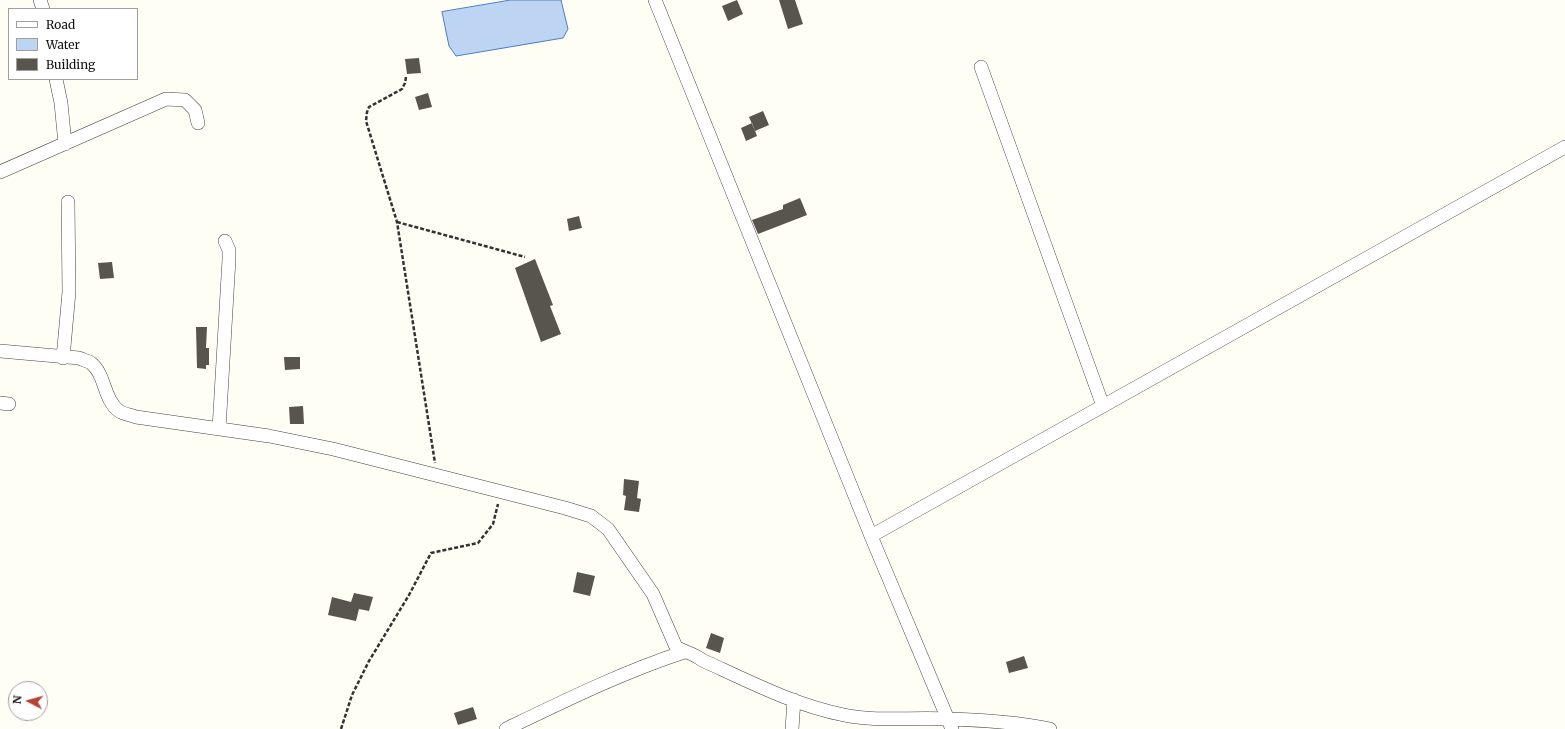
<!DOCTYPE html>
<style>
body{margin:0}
#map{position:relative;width:1565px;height:729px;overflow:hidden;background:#fefef5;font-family:Merriweather,serif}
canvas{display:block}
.legend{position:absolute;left:8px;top:8px;width:130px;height:72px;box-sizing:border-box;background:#fff;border:1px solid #9f9f9f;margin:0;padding:5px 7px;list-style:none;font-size:12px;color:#101010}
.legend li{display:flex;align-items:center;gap:8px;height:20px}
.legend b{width:20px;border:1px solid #9f9f9f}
.north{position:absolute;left:8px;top:681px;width:40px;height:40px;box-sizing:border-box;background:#fff;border:1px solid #9f9f9f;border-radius:50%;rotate:276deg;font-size:11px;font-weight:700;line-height:16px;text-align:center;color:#101010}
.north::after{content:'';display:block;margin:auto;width:14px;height:18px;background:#b64432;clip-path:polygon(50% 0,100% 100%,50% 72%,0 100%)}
</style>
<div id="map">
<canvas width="1565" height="729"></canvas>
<ul class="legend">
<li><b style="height:5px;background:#fff"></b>Road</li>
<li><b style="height:11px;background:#bdd5f2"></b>Water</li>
<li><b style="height:11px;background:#58544e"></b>Building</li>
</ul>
<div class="north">N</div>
</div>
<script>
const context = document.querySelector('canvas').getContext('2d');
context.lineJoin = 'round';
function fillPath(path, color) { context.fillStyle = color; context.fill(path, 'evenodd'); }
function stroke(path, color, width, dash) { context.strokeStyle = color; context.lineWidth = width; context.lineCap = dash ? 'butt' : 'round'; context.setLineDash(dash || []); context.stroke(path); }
const water = new Path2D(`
 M511,0H561L568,29L563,38L456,56L449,46L442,12Z`);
const building = new Path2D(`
 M737,0L743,14L728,21L722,6Z
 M779,0H795L803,24L788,29Z
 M419,58L421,73L407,74L405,59Z
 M428,93L432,107L419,110L415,97Z
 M763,111L769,125L755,131L749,117Z
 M752,123L757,136L746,141L741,128Z
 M800,198L807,215L758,234L752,220L783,209V205Z
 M579,216L582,228L569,231L567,219Z
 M535,259L553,305L550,306L561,334L541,342L515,268Z
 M112,262L114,278L100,279L98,263Z
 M196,327H207L206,348H209V365H206V369L197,368Z
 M284,357H300V369L285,370Z
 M303,406L304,424H290L289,407Z
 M624,479L639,481L637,498L641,499L639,512L624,510L626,496L623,495Z
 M577,572L595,576L590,596L573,592Z
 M354,593L373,597L369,611L359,609L356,621L328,615L332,597L351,602Z
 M711,633L724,638L720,653L706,648Z
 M1024,656L1028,668L1009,673L1006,662Z
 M473,707L477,719L458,725L454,713Z`);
const path = new Path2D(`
 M406,77L405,83L402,89L369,107L367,112L366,121L397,222L435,463
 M397,222L525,257
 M341,729L352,695L369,661L409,595L431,553L478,543L493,524L498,504`);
const minor = new Path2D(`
 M40,0L43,9
 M655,0L871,536L952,729
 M981,67L1103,406
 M56,79L61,103L65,144
 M0,172L166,99L185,100L195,110L198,123
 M0,351L79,358C83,360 88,361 91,363C106,375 103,399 119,411C123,414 131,415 136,417L269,436L333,449L565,508L591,516L608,529L653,594L676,647C686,653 693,653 702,660C748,681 794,705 844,715C878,722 913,717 947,719C981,720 1017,722 1050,729
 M63,358L69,292L68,202
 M0,403L9,404
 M219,429L229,259V250L225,241
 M871,536L1565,147
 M506,729C564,701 623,672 684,652
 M792,729L794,700`);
fillPath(water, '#bdd5f2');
stroke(water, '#4a7dc3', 1);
fillPath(building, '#58544e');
stroke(minor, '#434343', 14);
stroke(path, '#323232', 2.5, [4, 2]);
stroke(minor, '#fff', 13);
</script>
